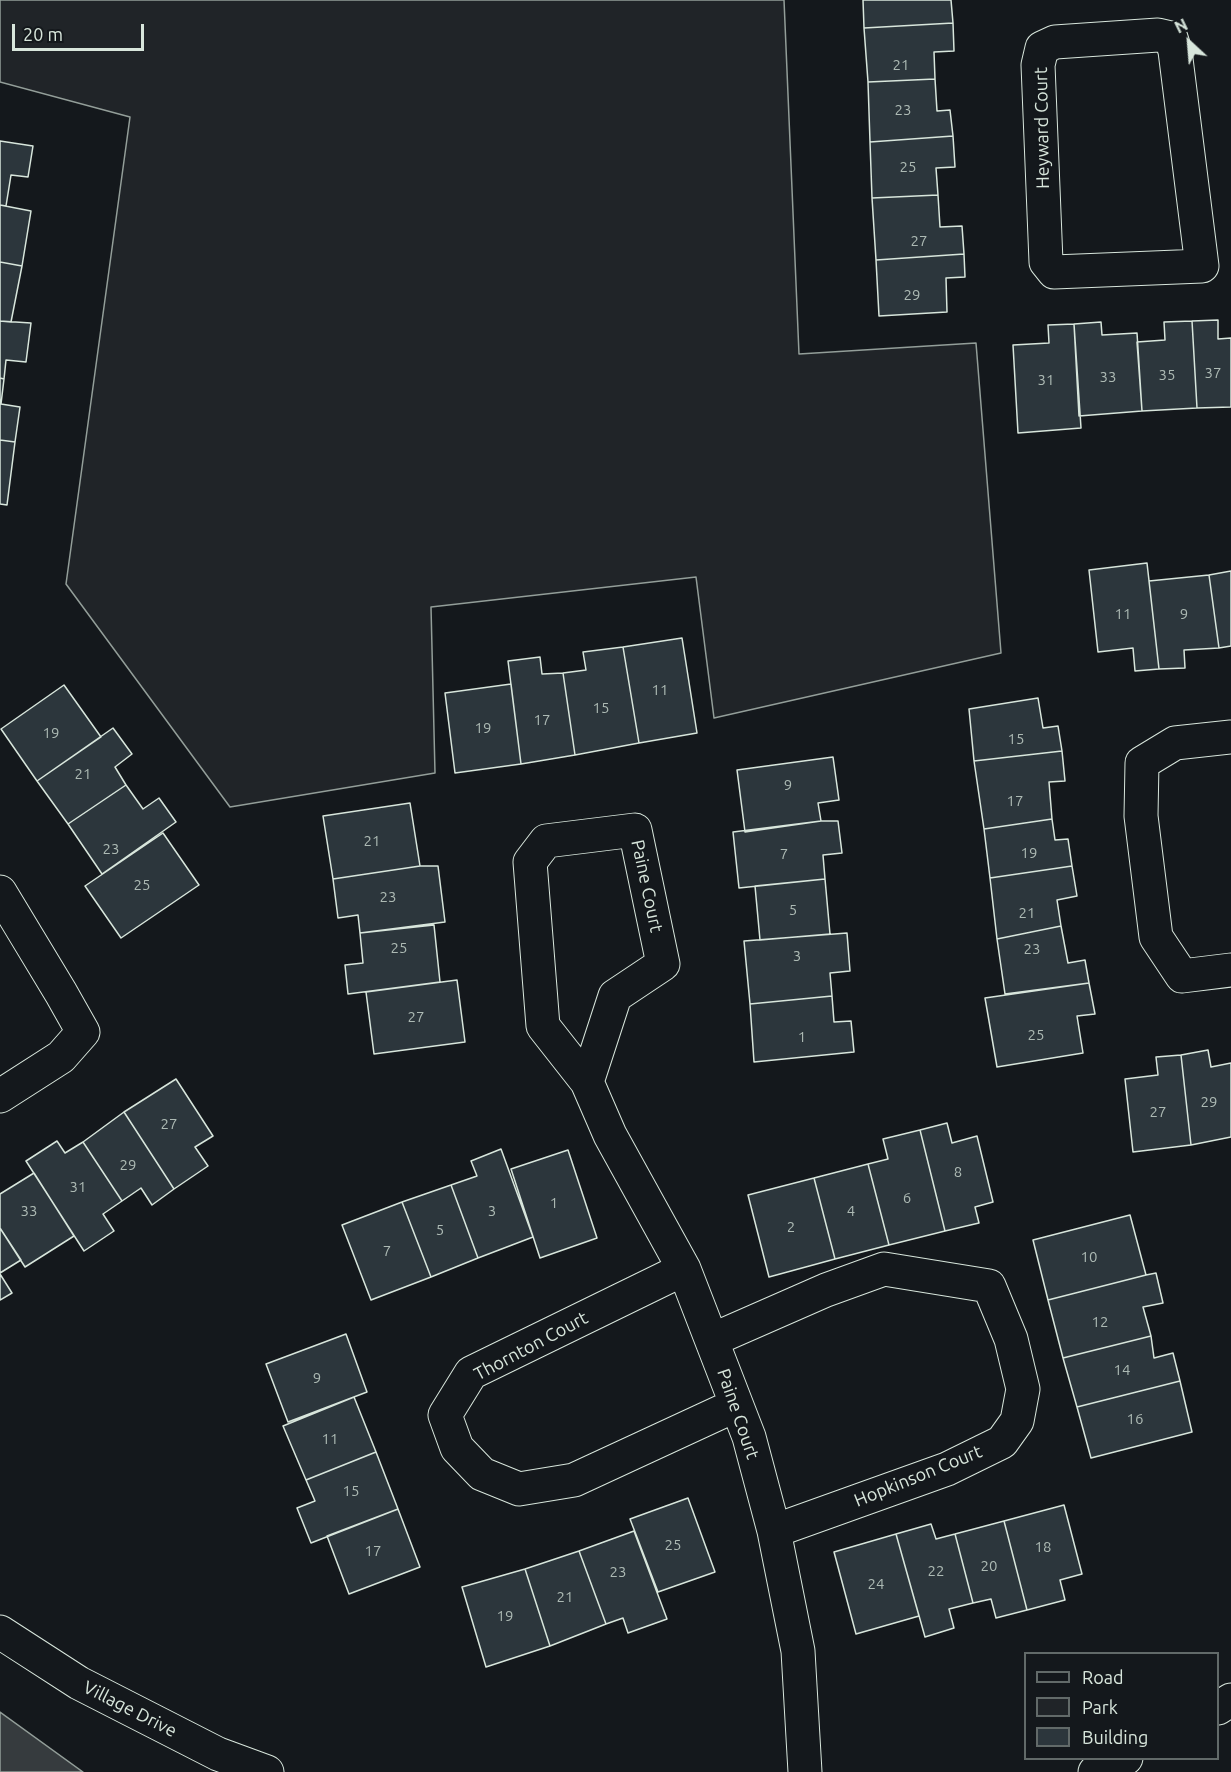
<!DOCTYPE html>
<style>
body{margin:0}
#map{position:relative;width:1231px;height:1772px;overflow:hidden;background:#14181c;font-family:Ubuntu,sans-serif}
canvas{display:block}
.legend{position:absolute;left:1024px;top:1652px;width:195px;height:108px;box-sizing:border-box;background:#14181c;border:2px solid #626a69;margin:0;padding:8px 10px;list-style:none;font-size:18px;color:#d8e6dc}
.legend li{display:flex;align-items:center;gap:12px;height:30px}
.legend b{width:30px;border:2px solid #626a69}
.north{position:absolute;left:1159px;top:12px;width:60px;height:60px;-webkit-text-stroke:4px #14181c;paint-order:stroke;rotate:334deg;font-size:16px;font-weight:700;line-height:24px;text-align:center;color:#d8e6dc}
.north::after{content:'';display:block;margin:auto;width:21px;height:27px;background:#d8e6dc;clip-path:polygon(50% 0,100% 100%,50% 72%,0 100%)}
.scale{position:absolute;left:12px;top:24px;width:132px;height:27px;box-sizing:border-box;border:3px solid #d8e6dc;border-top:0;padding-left:8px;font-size:18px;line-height:21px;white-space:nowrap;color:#d8e6dc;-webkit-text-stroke:4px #14181c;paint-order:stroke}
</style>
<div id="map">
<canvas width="1231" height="1772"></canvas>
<ul class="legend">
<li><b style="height:8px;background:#14181c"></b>Road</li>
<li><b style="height:16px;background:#202428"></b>Park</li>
<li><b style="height:16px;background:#2c363c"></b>Building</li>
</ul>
<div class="north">N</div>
<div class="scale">20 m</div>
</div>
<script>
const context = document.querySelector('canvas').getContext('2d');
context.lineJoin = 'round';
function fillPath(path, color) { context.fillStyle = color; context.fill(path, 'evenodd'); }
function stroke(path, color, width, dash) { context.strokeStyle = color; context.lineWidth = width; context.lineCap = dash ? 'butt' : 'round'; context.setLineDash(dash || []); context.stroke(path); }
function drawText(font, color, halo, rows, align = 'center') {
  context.font = font + ' Ubuntu,sans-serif'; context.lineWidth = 4.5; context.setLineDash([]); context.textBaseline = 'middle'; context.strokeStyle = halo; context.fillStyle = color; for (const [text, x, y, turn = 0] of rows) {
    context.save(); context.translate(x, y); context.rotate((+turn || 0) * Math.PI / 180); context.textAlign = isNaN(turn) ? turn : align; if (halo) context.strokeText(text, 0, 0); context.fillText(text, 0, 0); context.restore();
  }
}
const green = new Path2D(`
 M0,0H784L799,354L976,343L1001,653L714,718L696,577L431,607L435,773L230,807L66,584L130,117L0,82Z`);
const water = new Path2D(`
 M0,1712L83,1772H0Z`);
const building = new Path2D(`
 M863,0H951L953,23L864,28Z
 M953,23L954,51L934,52L935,79L868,82L864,28Z
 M935,79L937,111L950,110L953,136L870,142L868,82Z
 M953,136L955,167L936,168L938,195L872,198L870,142Z
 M0,141L33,146L28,177L11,175L6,206L0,205Z
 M938,195L940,227L962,226L964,254L876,260L872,198Z
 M0,205L31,211L22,266L0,262Z
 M964,254L965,277L946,278L947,312L879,316L876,260Z
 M0,262L22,266L11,322L0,321Z
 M1218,320V339L1231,338V407L1197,408L1192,321Z
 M0,321L31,323L26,362L6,360L4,379L0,378Z
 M1192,321L1197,408L1142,411L1137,342L1165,340L1164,322Z
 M1101,322L1102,335L1137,333L1142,411L1079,416L1074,324Z
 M1074,324L1081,428L1018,433L1013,345L1049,343L1048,325Z
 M0,378L4,379L1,404L20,407L15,442L0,440Z
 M0,440L15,442L7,505L0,504Z
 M1147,563L1159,669L1135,671L1133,648L1098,652L1089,570Z
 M1231,571V646L1219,648L1209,575Z
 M1209,575L1219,648L1184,650L1185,668L1159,669L1149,581Z
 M682,638L697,733L639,743L623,647Z
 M623,647L639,743L575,755L563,673L586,670L583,652Z
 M540,657L542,674L563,673L575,755L521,764L508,661Z
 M511,684L521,764L455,773L445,693Z
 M64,685L101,737L37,781L1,729Z
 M1038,698L1043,728L1058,726L1062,751L974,761L969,709Z
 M113,728L132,754L115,767L126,785L68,824L37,781Z
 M1062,751L1065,781L1049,782L1052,819L984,829L974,761Z
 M833,757L839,800L818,803L821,821L745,832L737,770Z
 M126,785L143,809L159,798L176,822L102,874L68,824Z
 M410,803L420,866L333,879L323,816Z
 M1052,819L1055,840L1068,839L1072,866L990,878L984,829Z
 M821,821H838L842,853L823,855L825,879L739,888L733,832Z
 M163,833L199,885L121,938L85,886Z
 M420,866H438L445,922L360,933L358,915L338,918L333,879Z
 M1072,866L1077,896L1057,900L1061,926L997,939L990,878Z
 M825,879L830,934L760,940L755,886Z
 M434,925L440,982L348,994L345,965L363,963L360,933Z
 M1061,926L1068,963L1085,960L1089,983L1005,994L997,939Z
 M847,933L850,971L830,973L832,996L750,1004L744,941Z
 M457,980L465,1042L374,1054L366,992Z
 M1089,983L1095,1014L1077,1016L1083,1053L997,1067L985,998Z
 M832,996L834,1022L851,1021L854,1052L754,1062L750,1004Z
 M1208,1050L1211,1067L1231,1063V1137L1191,1145L1181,1055Z
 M1181,1055L1191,1145L1133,1152L1125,1079L1158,1075L1156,1057Z
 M176,1079L213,1136L195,1147L208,1166L174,1189L124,1112Z
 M124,1112L174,1189L152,1205L141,1188L122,1201L83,1142Z
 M947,1123L952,1143L977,1136L993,1202L975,1207L979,1223L945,1231L920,1130Z
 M920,1130L945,1231L889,1245L868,1164L888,1159L883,1139Z
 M57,1141L65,1153L83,1142L122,1201L103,1214L114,1231L84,1251L26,1161Z
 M501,1149L533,1237L478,1258L451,1185L477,1176L471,1161Z
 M568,1150L597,1238L540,1258L511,1169Z
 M868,1164L889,1245L835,1259L814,1178Z
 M34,1173L74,1236L25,1267L0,1228V1194Z
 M814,1178L835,1259L769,1277L748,1195Z
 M451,1185L478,1258L431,1277L402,1202Z
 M402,1202L431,1277L371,1300L342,1225Z
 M1130,1215L1146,1275L1048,1300L1033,1240Z
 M0,1228L21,1260L0,1273Z
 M1156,1273L1163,1303L1143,1307L1151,1336L1063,1358L1048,1300L1146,1275Z
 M0,1274L12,1293L0,1300Z
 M346,1334L367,1392L288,1422L266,1364Z
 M1151,1336L1154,1358L1173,1353L1180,1381L1077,1407L1063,1358Z
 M1180,1381L1192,1432L1091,1458L1077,1407Z
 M354,1397L376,1452L306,1480L283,1426Z
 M376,1452L398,1509L311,1543L297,1508L315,1501L306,1480Z
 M688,1498L715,1572L658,1592L630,1519Z
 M1064,1505L1082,1574L1060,1580L1065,1600L1027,1610L1004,1521Z
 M398,1509L420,1567L349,1594L327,1536Z
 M1004,1521L1027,1610L996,1618L991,1599L973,1603L955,1534Z
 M931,1524L936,1539L955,1534L973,1603L949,1609L954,1628L925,1637L896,1534Z
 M634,1531L667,1619L628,1633L623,1618L606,1624L579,1551Z
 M896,1534L919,1616L856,1634L834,1552Z
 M579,1551L606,1624L550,1646L525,1569Z
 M525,1569L550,1646L486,1667L462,1587Z`);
const street = new Path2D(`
 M1158,35L1171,38L1175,51L1202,266L1054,272L1046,262L1038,65L1042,48L1055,42Z
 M1231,737L1175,743L1142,763L1141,816L1156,937L1182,976L1231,970
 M0,892L61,993L83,1032L61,1057L0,1096
 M587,1082L615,996L663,964L635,830L546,841L530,862L543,1026L587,1082L610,1135L684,1269L749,1437L774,1531L798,1651L805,1772
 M684,1269L471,1373L445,1415L457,1448L482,1474L519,1489L574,1480L736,1405
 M712,1340L826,1290L884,1269L989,1286L1011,1339L1023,1389L1017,1421L1002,1442L947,1469L774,1531
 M0,1632L79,1683L218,1754L267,1772
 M1218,1708L1231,1700
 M1095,1772L1126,1758`);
const numberNames = [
 ["21",901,65],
 ["23",903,110],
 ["25",908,167],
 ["27",919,241],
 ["29",912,295],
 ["37",1213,373],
 ["35",1167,375],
 ["33",1108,377],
 ["31",1046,380],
 ["11",1123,614],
 ["9",1184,614],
 ["11",660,690],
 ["15",601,708],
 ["17",542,720],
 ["19",483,728],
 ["19",51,733],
 ["15",1016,739],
 ["21",83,774],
 ["9",788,785],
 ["17",1015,801],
 ["21",372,841],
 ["23",111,849],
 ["19",1029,853],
 ["7",784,854],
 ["25",142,885],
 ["23",388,897],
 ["5",793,910],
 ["21",1027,913],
 ["25",399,948],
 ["23",1032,949],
 ["3",797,956],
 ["27",416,1017],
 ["25",1036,1035],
 ["1",802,1037],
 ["29",1209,1102],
 ["27",1158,1112],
 ["27",169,1124],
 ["29",128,1165],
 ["8",958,1172],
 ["31",78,1187],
 ["6",907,1198],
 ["1",554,1203],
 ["33",29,1211],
 ["3",492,1211],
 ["4",851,1211],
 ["2",791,1227],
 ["5",440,1230],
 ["7",387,1251],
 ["10",1089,1257],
 ["12",1100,1322],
 ["14",1122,1370],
 ["9",317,1378],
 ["16",1135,1419],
 ["11",330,1439],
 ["15",351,1491],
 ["25",673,1545],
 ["18",1043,1547],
 ["17",373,1551],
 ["20",989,1566],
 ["22",936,1571],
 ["23",618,1572],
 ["24",876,1584],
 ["21",565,1597],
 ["19",505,1616]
];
const streetNames = [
 ["Heyward Court",1042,128,-91],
 ["Paine Court",647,886,78],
 ["Thornton Court",531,1346,-28],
 ["Paine Court",738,1414,71],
 ["Hopkinson Court",918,1476,-22],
 ["Village Drive",130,1709,27]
];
fillPath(green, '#202428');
stroke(green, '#939e99', 1.5);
fillPath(water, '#363b3e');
stroke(water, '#939e99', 1.5);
fillPath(building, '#2c363c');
stroke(building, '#d8e6dc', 1.5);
stroke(street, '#d8e6dc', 35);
stroke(street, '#14181c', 33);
drawText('15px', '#adbab4', null, numberNames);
drawText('18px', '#d8e6dc', '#14181c', streetNames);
</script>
